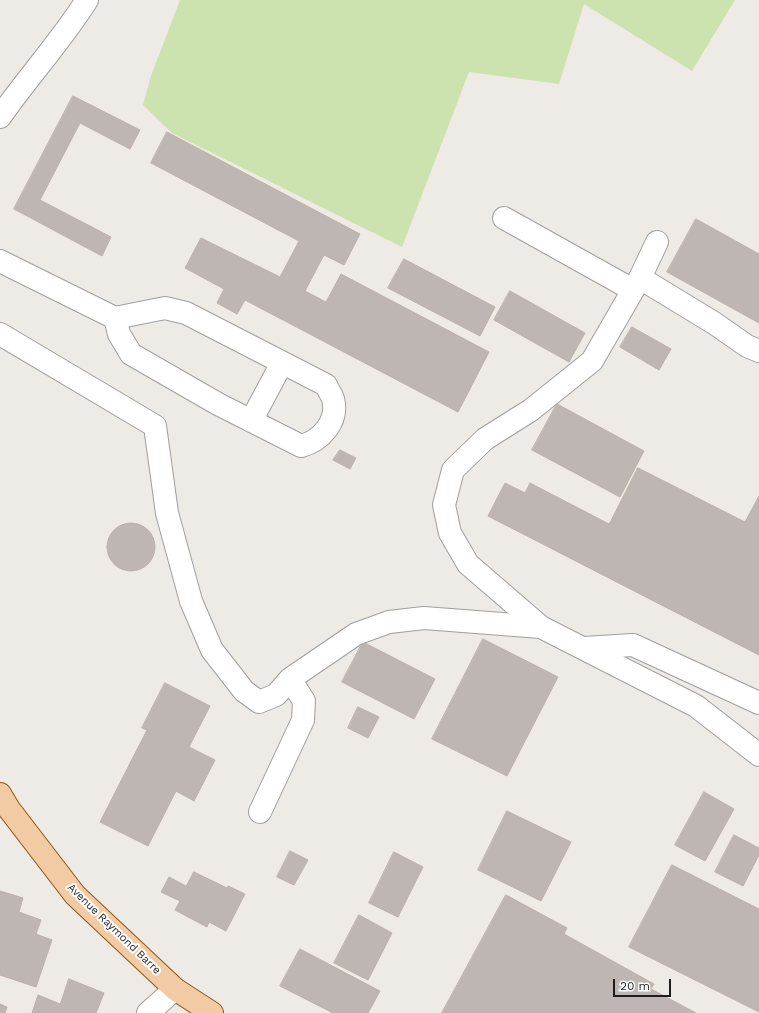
<!DOCTYPE html>
<style>
body{margin:0}
#map{position:relative;width:759px;height:1013px;overflow:hidden;background:#eeeae5;font-family:"Work Sans",sans-serif}
canvas{display:block}
.scale{position:absolute;left:613px;top:979px;width:58px;height:18px;box-sizing:border-box;border:2px solid #1e1e1e;border-top:0;padding-left:5px;font-size:12px;line-height:14px;white-space:nowrap;color:#1e1e1e;-webkit-text-stroke:3px #fff;paint-order:stroke}
</style>
<div id="map">
<canvas width="759" height="1013"></canvas>
<div class="scale">20 m</div>
</div>
<script>
const context = document.querySelector('canvas').getContext('2d');
context.lineJoin = 'round';
function fillPath(path, color) { context.fillStyle = color; context.fill(path, 'evenodd'); }
function stroke(path, color, width, dash) { context.strokeStyle = color; context.lineWidth = width; context.lineCap = dash ? 'butt' : 'round'; context.setLineDash(dash || []); context.stroke(path); }
function drawText(font, color, halo, rows, align = 'center') {
  context.font = font + ' "Work Sans",sans-serif'; context.lineWidth = 4; context.setLineDash([]); context.textBaseline = 'middle'; context.strokeStyle = halo; context.fillStyle = color; for (const [text, x, y, turn = 0] of rows) {
    context.save(); context.translate(x, y); context.rotate((+turn || 0) * Math.PI / 180); context.textAlign = isNaN(turn) ? turn : align; if (halo) context.strokeText(text, 0, 0); context.fillText(text, 0, 0); context.restore();
  }
}
const grass = new Path2D(`
 M180,0H735L692,71L584,4L559,84L469,72L402,247L172,133L143,105L151,76Z`);
const building = new Path2D(`
 M73,96L140,130L130,149L80,123L40,200L111,237L102,256L14,209Z
 M167,132L360,234L344,265L324,255L305,291L326,302L341,274L489,352L458,412L245,300L237,314L217,303L224,289L185,268L201,238L280,277L299,241L151,163Z
 M696,219L759,254V323L667,272Z
 M404,259L495,307L480,336L388,288Z
 M510,291L585,333L569,362L494,320Z
 M632,327L671,349L659,370L620,347Z
 M557,404L644,451L620,497L532,450Z
 M340,450L356,458L350,469L333,460Z
 M638,468L745,522L759,496V655L488,516L505,483L525,493L530,483L609,524Z
 M107 547a24 24 0 1 1 48 0a24 24 0 1 1-48 0Z
 M483,639L558,677L507,776L432,739Z
 M363,642L435,679L414,719L342,682Z
 M165,683L210,706L189,747L215,760L194,801L176,791L148,846L100,822L147,730L142,728Z
 M358,707L379,717L368,738L348,728Z
 M704,792L734,809L705,861L675,845Z
 M507,811L571,842L541,901L478,870Z
 M734,835L759,848V855L743,886L715,872Z
 M290,851L308,860L294,885L277,877Z
 M394,852L423,867L398,917L369,903Z
 M672,865L759,909V1012L629,947Z
 M194,872L227,888L228,886L245,894L226,931L209,922L207,927L175,910L180,901L161,892L169,877L186,886Z
 M0,891L23,898L19,912L41,920L36,934L52,940L36,987L0,975Z
 M506,895L567,928L564,934L654,984L651,989L696,1013H442Z
 M359,915L392,933L368,980L334,963Z
 M300,949L380,991L368,1013H333L280,986Z
 M69,979L104,993L96,1013H32L38,995L60,1004Z
 M0,1004L7,1007L5,1013H0Z`);
const minor = new Path2D(`
 M0,117C28,77 61,41 87,0
 M504,218L633,290
 M0,261L115,318L119,334L131,354L218,404L301,446C321,441 339,421 333,399C332,395 328,390 326,385L186,313L165,308L115,318
 M640,278L714,323L747,346L759,351
 M0,334L155,426L167,513L191,601L212,650L244,691L259,702L276,695L290,679L356,634L389,622L424,618L541,627L696,706L759,755
 M251,421L282,363
 M541,627L468,564L450,533L444,505L453,470L485,439L531,410L592,361L640,278L657,242
 M584,648L633,645L759,703
 M260,812L303,720L304,701L290,679
 M148,1013L175,989`);
const major = new Path2D(`
 M0,794L9,809L75,895L175,989L212,1013`);
const streetNames = [
 ["Avenue Raymond Barre",114,929,44]
];
fillPath(grass, '#cde3af');
fillPath(building, '#beb6b2');
stroke(building, '#beb0a8', 1);
stroke(minor, '#9f9f9f', 24);
stroke(major, '#88570f', 24);
stroke(minor, '#fff', 22);
stroke(major, '#f2cba5', 22);
drawText('11px', '#1e1e1e', '#fff', streetNames);
</script>
